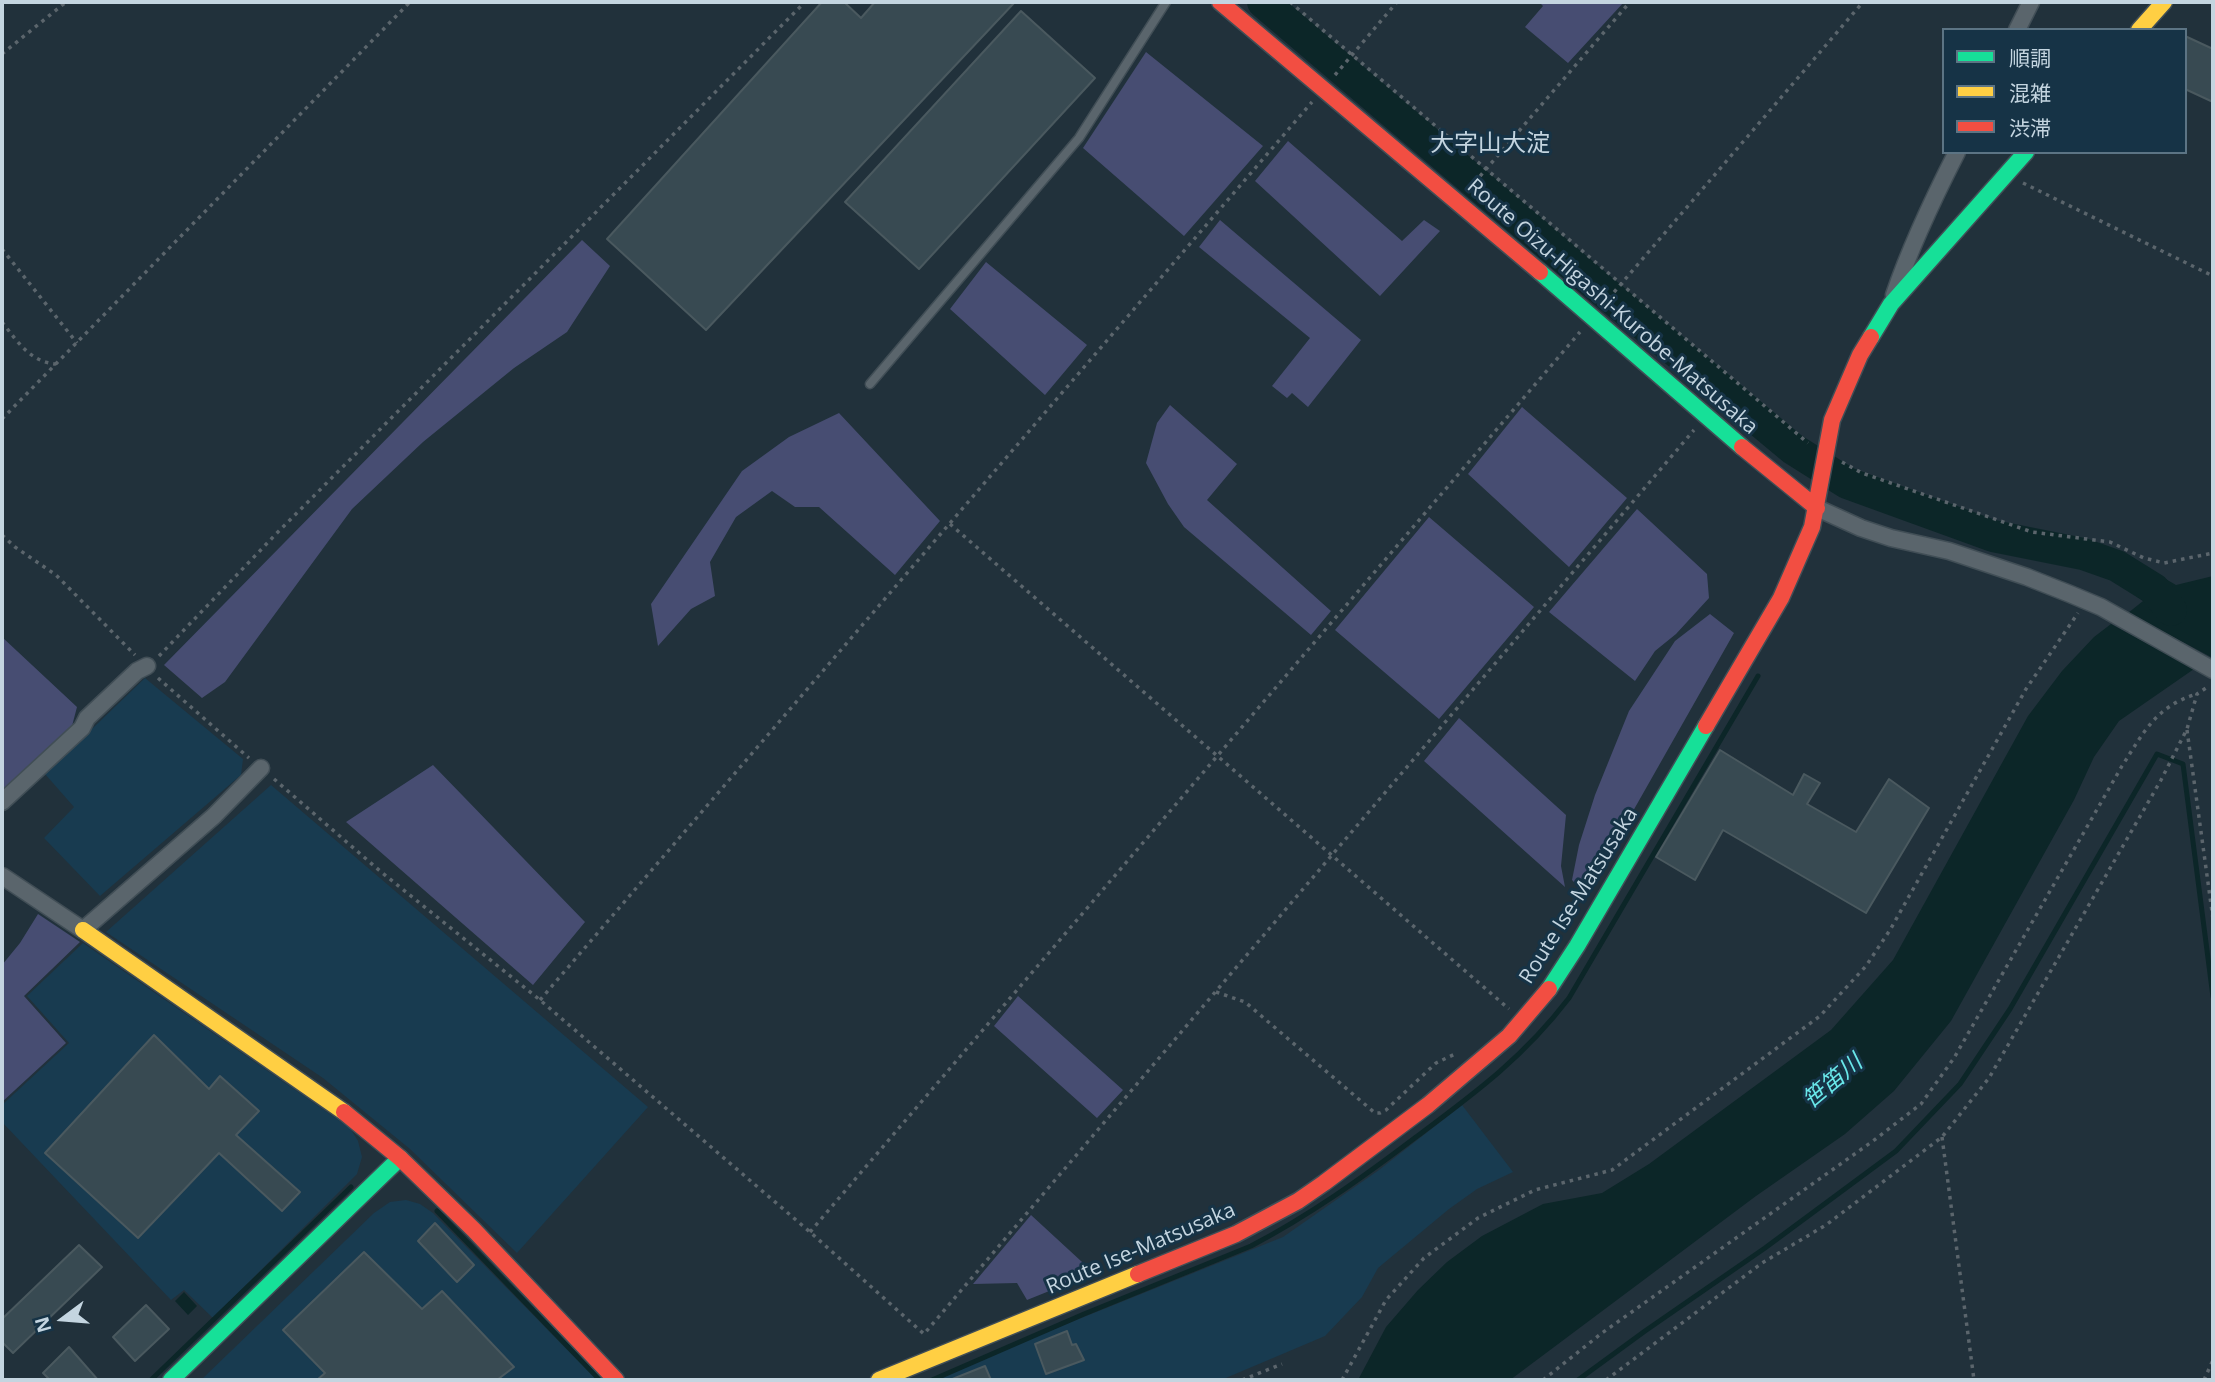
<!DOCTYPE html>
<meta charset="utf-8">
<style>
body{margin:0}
#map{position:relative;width:2215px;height:1382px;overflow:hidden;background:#21313b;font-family:"Open Sans","Noto Sans JP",sans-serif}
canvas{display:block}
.frame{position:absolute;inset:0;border:4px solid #c4d5e0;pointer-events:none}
.legend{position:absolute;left:1942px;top:28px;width:245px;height:126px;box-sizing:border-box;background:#163346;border:2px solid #5c7484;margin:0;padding:9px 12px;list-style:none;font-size:21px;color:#c4d5e0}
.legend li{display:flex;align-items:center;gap:14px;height:35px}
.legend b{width:35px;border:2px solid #5c7484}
.north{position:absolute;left:28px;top:1284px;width:70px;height:70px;-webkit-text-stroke:5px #163346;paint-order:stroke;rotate:254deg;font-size:19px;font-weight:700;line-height:28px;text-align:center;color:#c4d5e0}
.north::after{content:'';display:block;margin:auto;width:24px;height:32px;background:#c4d5e0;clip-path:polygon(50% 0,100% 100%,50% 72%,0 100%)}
</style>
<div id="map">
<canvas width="2215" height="1382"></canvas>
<div class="frame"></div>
<ul class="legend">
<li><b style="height:9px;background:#16e098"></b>順調</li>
<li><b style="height:9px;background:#ffcf43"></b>混雑</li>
<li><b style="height:9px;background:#f24e42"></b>渋滞</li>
</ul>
<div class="north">N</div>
</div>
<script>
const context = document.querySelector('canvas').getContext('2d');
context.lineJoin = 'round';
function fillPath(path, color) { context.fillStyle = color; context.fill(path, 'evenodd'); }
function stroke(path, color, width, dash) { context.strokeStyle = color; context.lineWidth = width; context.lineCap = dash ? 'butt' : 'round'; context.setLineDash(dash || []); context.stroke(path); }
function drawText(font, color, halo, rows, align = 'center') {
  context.font = font + ' "Open Sans","Noto Sans JP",sans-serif'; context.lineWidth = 6; context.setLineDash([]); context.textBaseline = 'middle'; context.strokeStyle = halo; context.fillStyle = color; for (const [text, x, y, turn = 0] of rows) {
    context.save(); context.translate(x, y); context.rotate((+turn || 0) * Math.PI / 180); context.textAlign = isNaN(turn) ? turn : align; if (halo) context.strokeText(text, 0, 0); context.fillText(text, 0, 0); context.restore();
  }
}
const built = new Path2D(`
 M145,678L243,759L241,775L100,896L44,838L74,807L45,774Z
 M271,785L648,1107L517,1253L410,1149L323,1078L106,932Z
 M83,943L350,1128L358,1141L362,1157L357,1174L213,1318L184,1290L171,1300L2,1122V1105L69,1043L27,996Z
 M1462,1105L1513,1172L1477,1189L1449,1209L1378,1268L1362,1297L1325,1336L1221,1380H927L1283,1237L1379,1170Z
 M406,1200L420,1204L433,1213L597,1380H201L374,1213L390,1202Z`);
const green = new Path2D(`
 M1539,2H1624L1568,63L1525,27L1543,6Z
 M1146,52L1263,146L1184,236L1083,148Z
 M1288,141L1402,241L1424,220L1440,231L1380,296L1255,181Z
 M1220,220L1361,340L1308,407L1292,393L1287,398L1272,386L1310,338L1199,247Z
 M582,240L610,266L567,332L514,368L423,442L352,509L225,682L202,698L164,665Z
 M986,262L1087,345L1045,395L950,309Z
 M1170,405L1237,464L1207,500L1331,611L1311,635L1184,527L1168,504L1146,463L1157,423Z
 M1522,407L1627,498L1569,567L1468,474Z
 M839,413L940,521L895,575L819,507H795L772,491L736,517L710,562L715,596L691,609L658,646L651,604L742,471L789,437Z
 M1637,509L1707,574L1709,598L1676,634L1655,651L1635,681L1549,612Z
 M1429,517L1534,607L1439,719L1335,630Z
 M1710,614L1734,633L1586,894L1572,880L1579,845L1595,795L1629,711L1675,641Z
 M2,637L77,707L72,726L2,792Z
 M1459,718L1566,815L1561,866L1565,887L1424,761Z
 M433,765L585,922L533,985L346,822Z
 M38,914L80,942L24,996L66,1043L2,1102V965L20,943Z
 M1018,996L1123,1090L1097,1118L994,1026Z
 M1031,1215L1094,1273L1027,1300L1017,1283L973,1284Z`);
const water = new Path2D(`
 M2150,570L2176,585L2213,576V658L2128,613L2143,601L2129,591Z
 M2111,624L2194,669L2119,721L2094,757L2074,800L1951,1021L1894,1091L1845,1134L1756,1196L1510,1380H1358L1386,1327L1418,1290L1447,1262L1482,1236L1543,1204L1602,1193L1649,1164L1831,1030L1893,960L2028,716L2062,671L2094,637Z
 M184,1292L197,1306L188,1315L175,1301Z`);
const stream = new Path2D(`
 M437,1211L600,1380
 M151,1380L351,1187
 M932,1380L1084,1314L1251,1246C1310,1215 1362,1178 1416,1137C1475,1093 1523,1058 1569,998L1758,676
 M1578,1380L1645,1331L1765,1248L1896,1151L1960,1084L2010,1009L2157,754L2183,764L2213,997`);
const river = new Path2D(`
 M1263,2L1602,290L1793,449L1847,483L1993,536L2083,554L2117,566L2154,589L2171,610`);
const building = new Path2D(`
 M822,2H844L861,18L875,2H1015L706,330L607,239Z
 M1021,11L1095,78L919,269L845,202Z
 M2185,36L2213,49V102L2185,89Z
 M1720,750L1793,795L1804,774L1820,783L1807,804L1856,832L1889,779L1929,808L1866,913L1723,830L1695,880L1656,857Z
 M154,1035L209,1089L220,1076L259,1111L236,1135L300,1192L282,1211L219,1153L138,1238L45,1153Z
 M435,1223L474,1265L457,1282L418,1241Z
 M79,1245L102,1267L13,1353L2,1342V1319Z
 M364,1252L422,1309L442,1291L514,1367L497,1380H317L325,1373L283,1330Z
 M146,1305L169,1329L135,1361L113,1337Z
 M1067,1331L1072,1345L1076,1344L1084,1360L1046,1374L1035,1344Z
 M69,1347L98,1380H50L43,1373Z
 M985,1366L991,1380H950Z`);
const path = new Path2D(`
 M1290,2L1808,443
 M2,54L66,2
 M1335,75L1397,2
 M2023,183L2213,276
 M1469,189L1630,2
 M2,249L77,343
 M1603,305L1863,2
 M2,322C17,341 30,362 56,364
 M2,419L410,2
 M1842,462L1862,473L2032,532L2110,542L2144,558L2164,563L2213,553
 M950,524L1509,1009
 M2,535L15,547L56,575L135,655
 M159,656L276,534L805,2
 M158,678L249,758
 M2187,730L2213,919
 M274,779L380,871L540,1000L810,1232L924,1334L1694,430
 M1216,992L1245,1002L1375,1113H1380L1386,1110L1436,1063L1457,1053
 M540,1000L1312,102
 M1942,1137L1974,1380
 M810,1232L1580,332
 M1242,1380L1282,1364
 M1342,1380L1386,1300L1424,1258L1478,1218L1535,1190L1612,1170L1820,1016L1866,966L1890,930L2026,689L2078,613
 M1543,1380L1602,1333L1873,1141L1921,1104L1954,1058L2122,766C2144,732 2156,706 2197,694
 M1606,1380L1762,1263L1826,1225L1942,1137L1989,1078L2161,780L2187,729L2197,694L2209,686
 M2204,1380L2213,1360`);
const lane = new Path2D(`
 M870,384L1079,138L1166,2`);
const street = new Path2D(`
 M2017,30L2031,2
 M1894,295C1911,245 1933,199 1957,152
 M1817,508L1861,528L1891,538L1949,551L2027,577L2070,594L2101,607L2213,670
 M2,802L82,728L87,718L137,671L147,666
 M2,876L83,930L214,816L261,768`);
const fast = new Path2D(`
 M1540,272L1742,447
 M1871,337L1891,304L2026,152
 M1549,989L1577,946L1706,726
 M171,1380L400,1158`);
const slow = new Path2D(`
 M2139,30L2164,2
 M83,930L344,1112
 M879,1380L1138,1274`);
const jam = new Path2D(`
 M1220,2L1540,272
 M1742,447L1817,508
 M1706,726L1781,598L1812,527L1832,420L1860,355L1871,337
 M344,1112L400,1158L474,1230L616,1380
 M1138,1274L1236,1234L1298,1201L1324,1183L1428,1105L1509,1036L1549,989`);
const streetNames = [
 ["Route Oizu-Higashi-Kurobe-Matsusaka",1612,307,41],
 ["Route Ise-Matsusaka",1579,896,-58],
 ["Route Ise-Matsusaka",1141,1249,-23]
];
const waterNames = [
 ["笹笛川",1833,1082,-40]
];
const quarterNames = [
 ["大字山大淀",1490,144]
];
fillPath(built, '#183b50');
fillPath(green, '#474d72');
fillPath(water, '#0c2628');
stroke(stream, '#0c2628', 5);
stroke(river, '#0c2628', 32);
fillPath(building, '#384a52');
stroke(building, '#4a595f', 2);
stroke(lane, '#414e56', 11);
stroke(street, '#414e56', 19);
stroke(fast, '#414e56', 19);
stroke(slow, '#414e56', 19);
stroke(jam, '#414e56', 19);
stroke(path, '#5b656c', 3.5, [3.5, 5]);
stroke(lane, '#5a656c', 8);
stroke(street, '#5a656c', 16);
stroke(fast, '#16e098', 16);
stroke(slow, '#ffcf43', 16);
stroke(jam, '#f24e42', 16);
drawText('21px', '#c4d5e0', '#163346', streetNames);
drawText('italic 23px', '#69e7ea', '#163346', waterNames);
drawText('24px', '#c4d5e0', '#163346', quarterNames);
</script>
